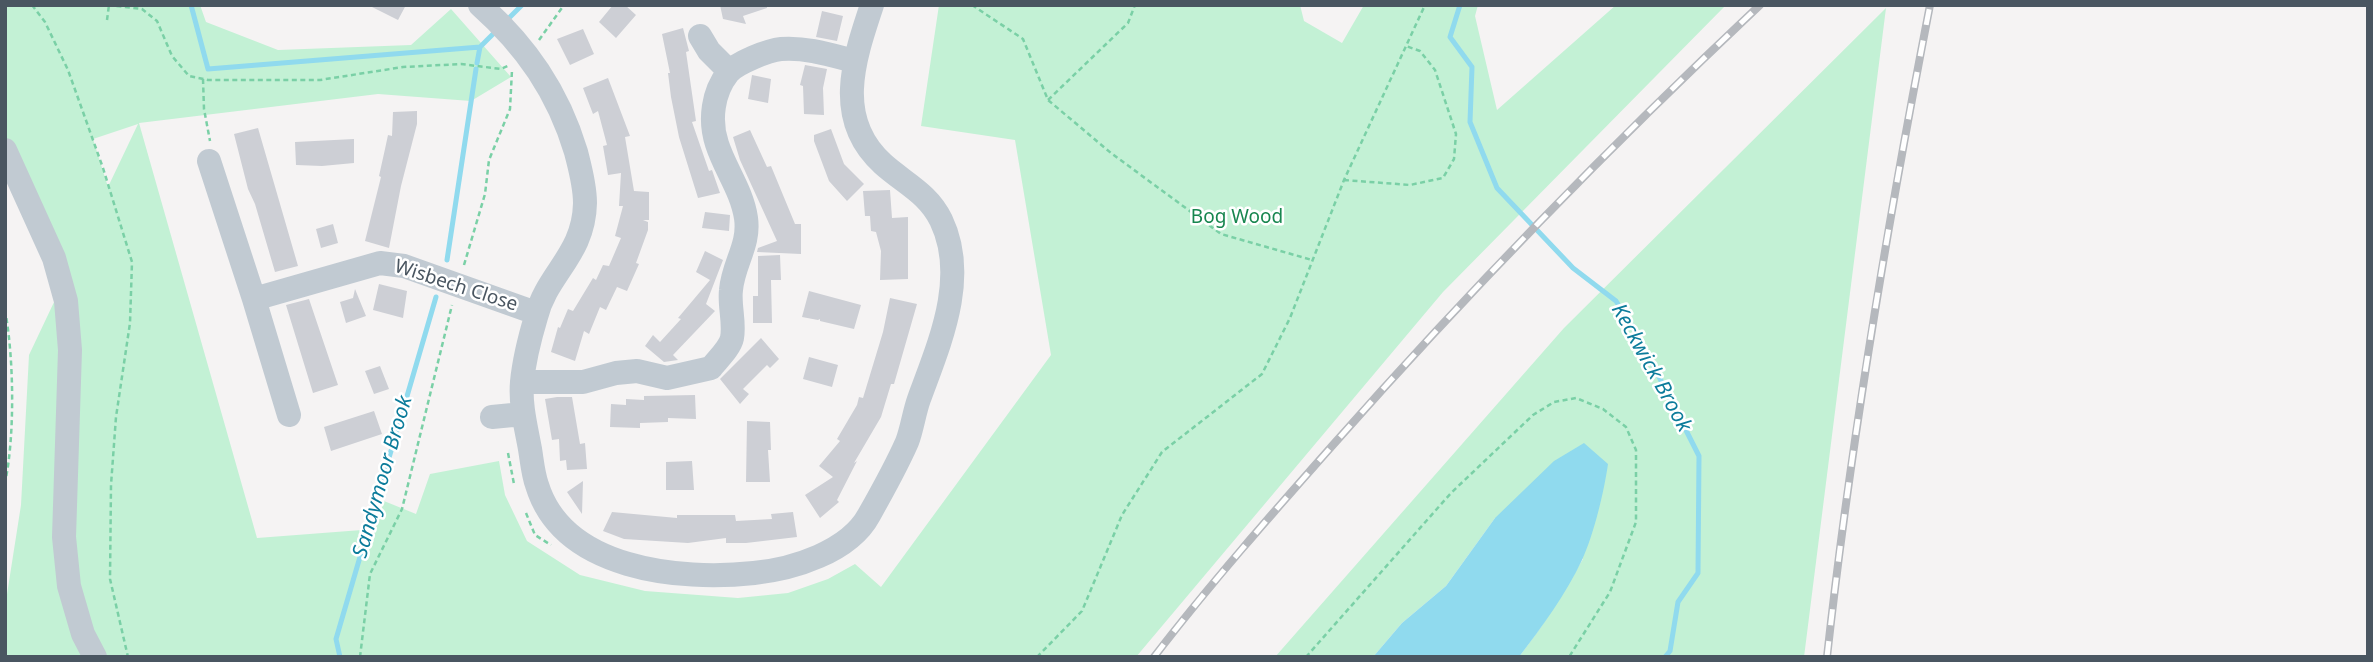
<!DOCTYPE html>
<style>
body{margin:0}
#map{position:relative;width:2373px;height:662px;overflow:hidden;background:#f5f3f3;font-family:"Noto Sans",sans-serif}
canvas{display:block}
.frame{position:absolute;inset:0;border:7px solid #4a5661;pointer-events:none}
</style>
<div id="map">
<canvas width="2373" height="662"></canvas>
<div class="frame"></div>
</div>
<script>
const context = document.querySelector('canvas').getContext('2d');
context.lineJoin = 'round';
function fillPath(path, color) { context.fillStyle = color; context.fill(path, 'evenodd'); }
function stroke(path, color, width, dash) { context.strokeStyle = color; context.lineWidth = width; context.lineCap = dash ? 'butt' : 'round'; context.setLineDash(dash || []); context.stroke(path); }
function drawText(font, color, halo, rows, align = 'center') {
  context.font = font + ' "Noto Sans",sans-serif'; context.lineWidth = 5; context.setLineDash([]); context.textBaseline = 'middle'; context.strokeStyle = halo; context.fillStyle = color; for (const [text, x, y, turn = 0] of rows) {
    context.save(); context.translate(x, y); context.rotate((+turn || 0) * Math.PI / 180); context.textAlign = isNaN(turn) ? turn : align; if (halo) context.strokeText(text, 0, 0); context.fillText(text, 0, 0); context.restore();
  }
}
const green = new Path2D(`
 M5,5H200L206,22L278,50L411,45L451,9L511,77L471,101L378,94L139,123L257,538L375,529L384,501L416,514L430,474L499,461L505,495L527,541L580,575L645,591L738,598L788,593L828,579L855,564L881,587L1051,355L1015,140L921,126L939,5H1300L1304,21L1342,43L1364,5H1478L1475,16L1497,110L1616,5H1726L1443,292L1136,657H5V607L21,505L29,355L64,281L5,149ZM138,124L108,187L93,139Z
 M1886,8L1804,657H1519L1541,627L1583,559L1495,518L1446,586L1402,623L1373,657H1275L1564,328Z`);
const water = new Path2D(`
 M1584,443L1608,464C1604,492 1594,534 1582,560C1566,594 1542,627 1519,657H1373L1402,623L1446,586L1495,518L1554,461Z`);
const stream = new Path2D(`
 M191,5L208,69L480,47
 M1460,5L1450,37L1472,67L1470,122L1497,188L1573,268L1616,301L1639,337L1699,456L1698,573L1678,602L1670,651L1665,657
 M505,22L522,5
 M477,63L480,47L496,31
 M447,260L476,69
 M340,657L336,639L436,297`);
const building = new Path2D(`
 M368,5H406L398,20Z
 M613,5H625L636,15L616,38L599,22Z
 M720,5H767V8L743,16L746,24L723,19Z
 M822,11L843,16L837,41L816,37Z
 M683,28L689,51L686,52L696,121L692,122L709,171L712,170L720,193L698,198L679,137L671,97L668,73H670L662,34Z
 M583,29L594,54L570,65L557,39Z
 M805,65L827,69L823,88L824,115L804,114L803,86L800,85Z
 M752,75L771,79L768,103L748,99Z
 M608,78L630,136L625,137L634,191L649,192V220H643L648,222V230L636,263L639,264L627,291L617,287L606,310L600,307L589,334L584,331L575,361L551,352L558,327L560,328L568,309L573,311L593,278L596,280L603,265L609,266L621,238L615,236L623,206H619L621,173L608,175L603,146L607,145L598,111L593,114L583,88Z
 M417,111V124L401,186L389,248L365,241L381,177L379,176L385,149L388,135L392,136L393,112Z
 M258,128L298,266L275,272L255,204L248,189L234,134Z
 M831,129L844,164L864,184L847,201L829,181L814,141V135Z
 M750,130L767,167L771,166L795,224H801V254L757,252L758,248L777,241L740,160L733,137Z
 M354,139V163L322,166L296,165L295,142Z
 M890,190L892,218L908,217V279L880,280L881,251L876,232L871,231L870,216H865L863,191Z
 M705,212L730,215L729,231L702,228Z
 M333,224L338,243L321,248L316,229Z
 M705,251L723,260L706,304L715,311L673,355L678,360L664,362L645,346L653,335L660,342L681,319L678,318L710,280L696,272Z
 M780,255L781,280H771L772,323H753V296H758V256Z
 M379,284L407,291L403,318L373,310Z
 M355,289L366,316L346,323L340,302L353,298Z
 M809,291L861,305L854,329L820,321V319L818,320L802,317Z
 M890,298L917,304L894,384H891L881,417L854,463L857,461L837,500L839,502L820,518L805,495L833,477L819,466L840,441L837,439L857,405L859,397L863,398L883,332Z
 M309,299L338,385L313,393L286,305Z
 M761,338L779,359L770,368L767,365L743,389L749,394L740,404L720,379Z
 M809,357L838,365L832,387L803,379Z
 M380,366L389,389L374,394L365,371Z
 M695,395L696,419L668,418V422L640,423V428L610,427L611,404L626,405V399L644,400V396Z
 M557,397H572L580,444L585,443L587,469L567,470L566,460L560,461L559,439L552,440L545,399Z
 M374,411L382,434L331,451L324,427Z
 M747,421L770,422L771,450H768L770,482H746Z
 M692,461L694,490H666V462Z
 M583,481L582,514L567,492Z
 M612,512L677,518V515H735L736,521L772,519L771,514L793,512L797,537L746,543H726V538L688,543L624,539L603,531Z`);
const path = new Path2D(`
 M32,5L45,22L68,70L103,168L132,262L130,323L116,417L111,485L110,579L128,657
 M108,5L142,9L157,21L172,56L189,76L208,80H320L403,67L461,64L501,69L510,65
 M972,5L1023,39L1048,100L1111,153L1221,234L1312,260
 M107,20L109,5
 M539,40L564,5
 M203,79L204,109L210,141
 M1048,100L1128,23L1135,5
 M1344,180L1410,185L1443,178L1454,159L1456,134L1435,70L1420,51L1406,46
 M464,265L485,194L489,160L510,109L512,70
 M5,310C14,358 15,436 5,483
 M508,453L514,484
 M526,513L535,535L551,545
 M360,657L370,574L402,509L452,305
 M1037,657L1082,611L1122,515L1162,452L1262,374L1290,318L1344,180L1425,5
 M1306,657L1451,493L1533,415L1554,402L1576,398L1603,409L1626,427L1636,450V522L1610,592L1569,657`);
const minor = new Path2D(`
 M480,5C526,46 558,92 576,152C580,168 585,185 585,203C584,255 547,273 536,317C530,337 524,361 522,382C520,404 526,427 530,449C532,461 533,474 537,485C563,570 680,581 754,573C793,569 849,552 869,515C882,492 896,467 907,442C912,429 914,413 919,399C939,344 969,278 941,220C928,193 904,183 883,164C833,119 854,59 872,5
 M700,36L709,51L729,71
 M5,150L54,258L66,301L70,350L64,537L69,586L83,634L95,657
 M209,161L254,299
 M522,382H583L616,373L637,371L667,378L711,368C717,360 730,348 732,338C735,323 729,305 731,290C733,264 750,245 746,218C742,191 725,169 717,144C709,120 713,92 728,73C736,63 769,50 781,49C806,47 831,55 854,61
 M289,415L254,299L380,263L404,266L536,313
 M492,417L523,414`);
const rail = new Path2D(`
 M1154,657C1210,584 1271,515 1332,446C1469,291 1609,147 1760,5
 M1827,657C1851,439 1888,221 1930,5`);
const parkNames = [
 ["Bog Wood",1237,218]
];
const streetNames = [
 ["Wisbech Close",456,286,18]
];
const waterNames = [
 ["Keckwick Brook",1651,368,61],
 ["Sandymoor Brook",383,477,-74]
];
fillPath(green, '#c3f1d5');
fillPath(water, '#90daee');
stroke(stream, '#90daee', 5);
fillPath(building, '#cdcfd5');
stroke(path, '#7ad0a6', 2.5, [5, 3.5]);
stroke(minor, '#c1cad2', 24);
stroke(rail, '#b5b8bd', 8);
stroke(rail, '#fff', 5, [16]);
drawText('19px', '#17864f', '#fff', parkNames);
drawText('19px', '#4a5661', '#fff', streetNames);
drawText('italic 21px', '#0c7c9b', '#fff', waterNames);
</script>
